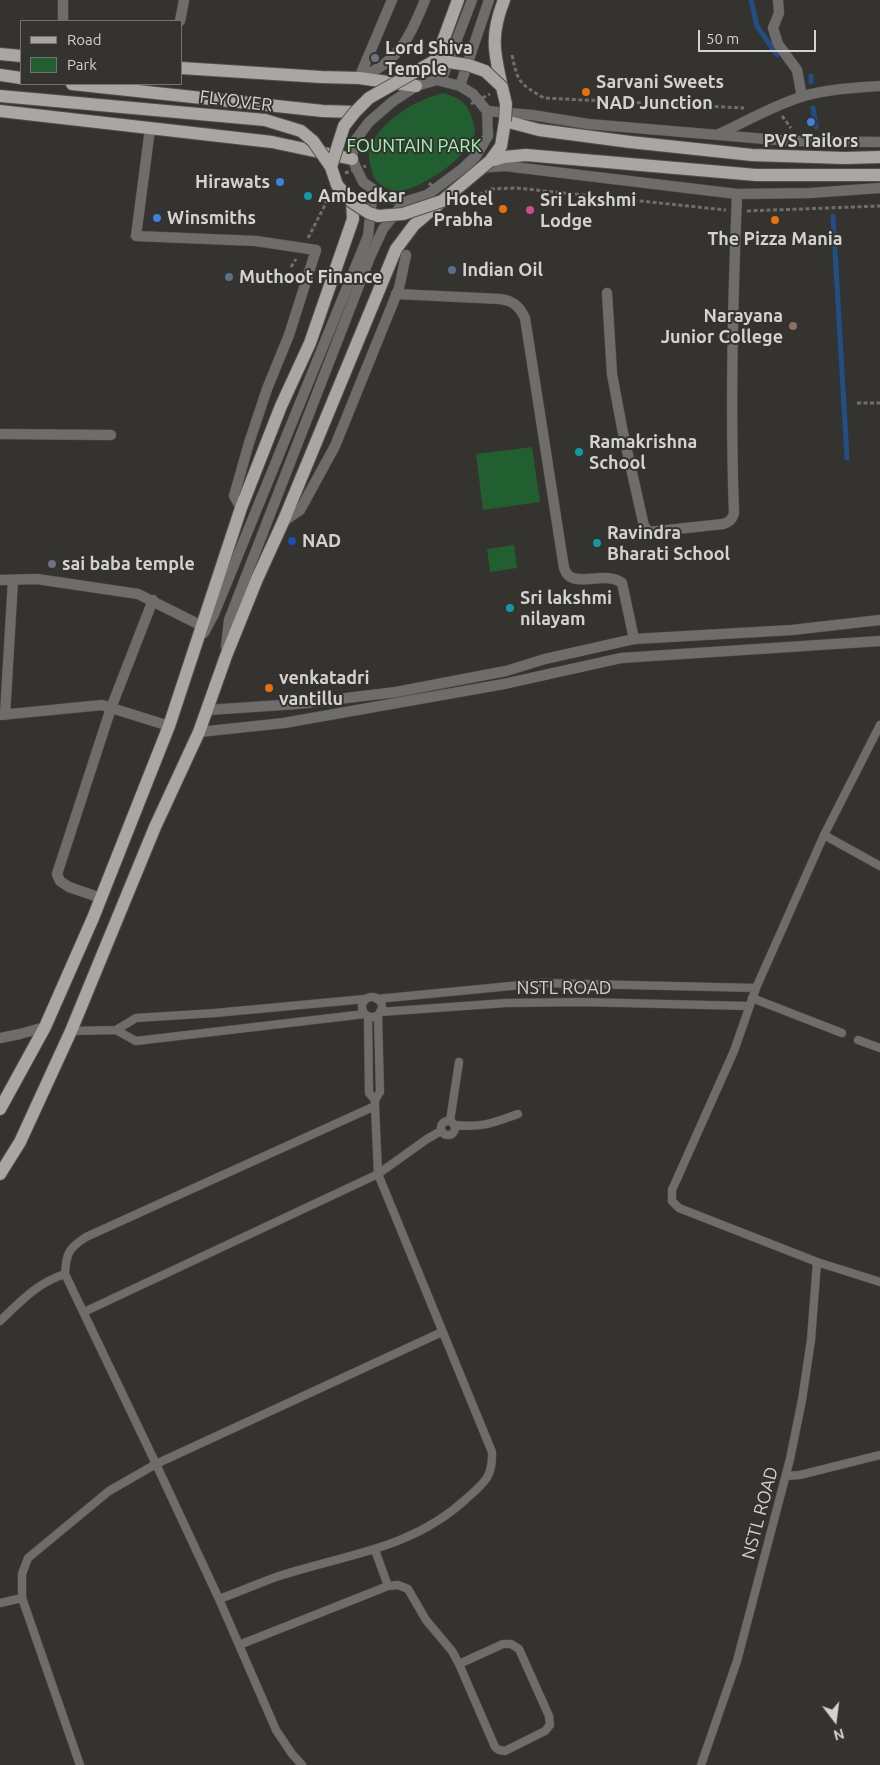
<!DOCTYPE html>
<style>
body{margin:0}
#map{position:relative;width:880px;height:1765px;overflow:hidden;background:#353330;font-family:Ubuntu,sans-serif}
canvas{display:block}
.legend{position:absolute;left:20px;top:20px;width:162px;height:65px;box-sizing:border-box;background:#353330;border:1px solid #747370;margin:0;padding:6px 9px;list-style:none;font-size:15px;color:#d3d2cf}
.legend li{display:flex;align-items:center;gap:10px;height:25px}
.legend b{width:25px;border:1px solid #747370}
.north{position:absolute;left:810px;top:1695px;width:50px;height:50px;-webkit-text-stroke:4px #353330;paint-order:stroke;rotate:165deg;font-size:14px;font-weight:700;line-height:20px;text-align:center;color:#d3d2cf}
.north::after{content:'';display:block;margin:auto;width:18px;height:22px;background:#d3d2cf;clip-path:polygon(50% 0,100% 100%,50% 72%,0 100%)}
.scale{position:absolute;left:698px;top:30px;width:118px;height:22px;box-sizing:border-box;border:2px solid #d3d2cf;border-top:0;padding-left:6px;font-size:15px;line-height:18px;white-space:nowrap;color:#d3d2cf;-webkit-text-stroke:4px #353330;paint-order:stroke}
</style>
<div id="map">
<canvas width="880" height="1765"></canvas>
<ul class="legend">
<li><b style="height:6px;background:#aaa6a4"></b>Road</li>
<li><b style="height:14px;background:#225f30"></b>Park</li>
</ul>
<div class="north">N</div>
<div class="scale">50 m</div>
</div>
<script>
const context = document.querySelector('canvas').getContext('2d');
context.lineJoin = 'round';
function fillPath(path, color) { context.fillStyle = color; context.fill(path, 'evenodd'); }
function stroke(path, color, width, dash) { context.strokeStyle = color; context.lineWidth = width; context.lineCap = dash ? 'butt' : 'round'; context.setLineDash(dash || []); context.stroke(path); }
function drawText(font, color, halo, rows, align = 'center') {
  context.font = font + ' Ubuntu,sans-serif'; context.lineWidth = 4; context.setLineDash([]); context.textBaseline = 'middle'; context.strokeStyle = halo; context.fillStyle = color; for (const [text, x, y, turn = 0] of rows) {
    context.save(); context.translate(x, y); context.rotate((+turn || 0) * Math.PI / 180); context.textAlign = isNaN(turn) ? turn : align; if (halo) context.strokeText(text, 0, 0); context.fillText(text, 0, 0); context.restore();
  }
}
const green = new Path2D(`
 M443,93C456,97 466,101 471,115C472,119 475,126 475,130C474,154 420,191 397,191C388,191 376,184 373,175C371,167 368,157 369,149C369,145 372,142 374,139C389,116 417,100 443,93Z
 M532,447L540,502L483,510L476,454Z
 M514,545L517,568L490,572L487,549Z`);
const stream = new Path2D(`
 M751,0L757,26L777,55
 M811,76V82
 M813,108L816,127
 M833,216L847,458`);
const path = new Path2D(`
 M512,55C518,83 519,83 544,98L744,108
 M782,116L791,128
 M462,204L491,189L517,188L726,210
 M747,211L880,206
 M308,238L326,203L324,192
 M291,267L296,259
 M857,403H880`);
const service = new Path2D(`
 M824,835L880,866
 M362 1007a10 10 0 1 1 20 0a10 10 0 1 1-20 0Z
 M752,998L842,1033
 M377,999L542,983L756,988
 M380,1012L506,1003L581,1002L748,1006
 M368,1016L369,1093L375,1100
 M116,1030L136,1041L365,1014
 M71,1031L116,1030L136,1018L215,1013L365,999
 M858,1040L880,1048
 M450,1121L459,1062
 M441 1128a7 7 0 1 1 14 0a7 7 0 1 1-14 0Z
 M454,1125C482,1128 493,1123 518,1114
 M817,1262L679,1208L672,1201V1190L734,1051L756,988L824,835L880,725
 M84,1312L378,1174L427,1139L441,1131
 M0,1321C21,1301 37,1283 65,1274
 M786,1476L800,1475L880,1455
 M375,1550L388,1586
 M219,1599C239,1592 259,1583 279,1576C347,1554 412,1549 466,1499C484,1483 493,1477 492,1452L378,1174L375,1106V1100L380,1092L378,1015
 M0,1603L22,1598
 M239,1645L388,1586L398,1585L408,1589L426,1620L452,1651L459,1664L495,1747L499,1750L505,1751L545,1731L550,1725L549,1716L519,1649L511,1644H503L459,1664
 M80,1765L22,1598V1574L28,1558L109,1491L156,1464L442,1332
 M302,1765L292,1754L276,1730L219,1599L156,1464L65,1274C66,1253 69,1248 86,1237L375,1106
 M701,1765L737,1661L790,1459L802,1400L811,1340L817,1262L880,1282`);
const minor = new Path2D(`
 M778,0L779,13L773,28L778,44L797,70L802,97
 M63,21V0
 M180,21L184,0
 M360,77C399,63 410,36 425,0
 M359,78L392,0
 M150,129L136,236L256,241L316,250
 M719,134C747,121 774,105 804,96C828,89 854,88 880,86
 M607,293L612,374L622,428L644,526L649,532L723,524C729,522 732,520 734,513C730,407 733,300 737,194
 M396,294L500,299C514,301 519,306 525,318L564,568C565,571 566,573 568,575C578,586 608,571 622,583L634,639
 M0,434L111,435
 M0,580L37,579L138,594L202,626
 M0,715L102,705L169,726
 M5,715L13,580
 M101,898L69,887L60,881L57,874L111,708L153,600`);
const tertiary = new Path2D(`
 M437,80L460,86L473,94L487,111L488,136L476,156L462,169L427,195L404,202L381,195L363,182L352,159L354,142L369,122L392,102L416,86Z
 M441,81L472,0
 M460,86L489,0
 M487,111L532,115L588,124L789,141L880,142
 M462,169L505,166L737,194L810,193L880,188
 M241,508L234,496L249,443L267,389L289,335L316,250
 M283,522L300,510L335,446L399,288L406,255
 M204,633L214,614L368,236L373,189
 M226,647L229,620L370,257L383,229L404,202
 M208,710L297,704L396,692L506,671L545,659L634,639L792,630L880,620
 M199,732L284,723L504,684L621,658L880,641
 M0,1038L20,1034L45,1027`);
const primary = new Path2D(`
 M0,54L21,56
 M436,60L458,0
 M181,68L321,77L359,78L416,86
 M0,75L21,78
 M72,84L323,111L355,112
 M502,87C494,52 490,35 504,0
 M0,111L272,142L352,159
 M490,161L501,146L505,121L539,130L630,142L752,155L845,158L880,157
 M490,161L504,157L526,155L756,175H880
 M0,1109L45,1027L93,918L169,726L241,508L281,406L310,343L353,219L352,202
 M0,1174L20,1142L71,1031L155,827L199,732L226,656L257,579L283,522L396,249L414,225L441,202`);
const pathBridge = new Path2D(`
 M471,104L490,94
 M345,173L366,166
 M429,183L436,189`);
const primaryBridge = new Path2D(`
 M0,96L265,120L301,131L313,141L331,167L337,185L352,202L369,213L378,216L403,214L442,201L490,161
 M331,167L344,126L355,112L369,98L436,60L468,65L485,71L502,87L506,104L505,121`);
const markers = [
 [375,58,5,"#6b7280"],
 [586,92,5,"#e8710a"],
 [811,122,5,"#3f7fe0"],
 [280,182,5,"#3f7fe0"],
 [308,196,5,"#0f9aa8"],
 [503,209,5,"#e8710a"],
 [530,210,5,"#d1479c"],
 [157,218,5,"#3f7fe0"],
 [775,220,5,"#e8710a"],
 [452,270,5,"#5c6f8a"],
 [229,277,5,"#5c6f8a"],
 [793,326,5,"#8d6e63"],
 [579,452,5,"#0f9aa8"],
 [292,541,5,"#1a4fb4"],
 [597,543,5,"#0f9aa8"],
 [52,564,5,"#6b7280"],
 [510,608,5,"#0f9aa8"],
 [269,688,5,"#e8710a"]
];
const poiNames = [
 ["Lord Shiva",385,48],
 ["Temple",385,69],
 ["Sarvani Sweets",596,82],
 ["NAD Junction",596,103],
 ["PVS Tailors",811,141,"center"],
 ["Hirawats",270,182,"right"],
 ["Ambedkar",318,196],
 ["Hotel",493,199,"right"],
 ["Prabha",493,220,"right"],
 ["Sri Lakshmi",540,200],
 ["Lodge",540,221],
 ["Winsmiths",167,218],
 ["The Pizza Mania",775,239,"center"],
 ["Indian Oil",462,270],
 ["Muthoot Finance",239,277],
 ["Narayana",783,316,"right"],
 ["Junior College",783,337,"right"],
 ["Ramakrishna",589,442],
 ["School",589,463],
 ["Ravindra",607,533],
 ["Bharati School",607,554],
 ["NAD",302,541],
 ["sai baba temple",62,564],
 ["Sri lakshmi",520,598],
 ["nilayam",520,619],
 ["venkatadri",279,678],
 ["vantillu",279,699]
];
const streetNames = [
 ["FLYOVER",236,101,7],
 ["NSTL ROAD",564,988],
 ["NSTL ROAD",760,1513,-75]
];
const parkNames = [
 ["FOUNTAIN PARK",414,146]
];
fillPath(green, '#225f30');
stroke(stream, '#214e83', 5);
stroke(service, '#51504d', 9);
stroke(minor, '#51504d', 11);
stroke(tertiary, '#51504d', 11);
stroke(primary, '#51504d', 14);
stroke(path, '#706e6b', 3, [4, 2.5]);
stroke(service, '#6f6d6c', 8);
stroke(minor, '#6f6d6c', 10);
stroke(tertiary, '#6f6d6c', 10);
stroke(primary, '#aaa6a4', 12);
stroke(primaryBridge, '#51504d', 14, []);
stroke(pathBridge, '#706e6b', 3, [4, 2.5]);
stroke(primaryBridge, '#aaa6a4', 12);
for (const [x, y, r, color] of markers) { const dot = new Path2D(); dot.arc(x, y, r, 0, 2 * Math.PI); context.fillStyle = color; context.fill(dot); stroke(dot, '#353330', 2); }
drawText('bold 18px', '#d3d2cf', '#353330', poiNames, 'left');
drawText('18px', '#d3d2cf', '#353330', streetNames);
drawText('18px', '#a1f9af', '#353330', parkNames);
</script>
